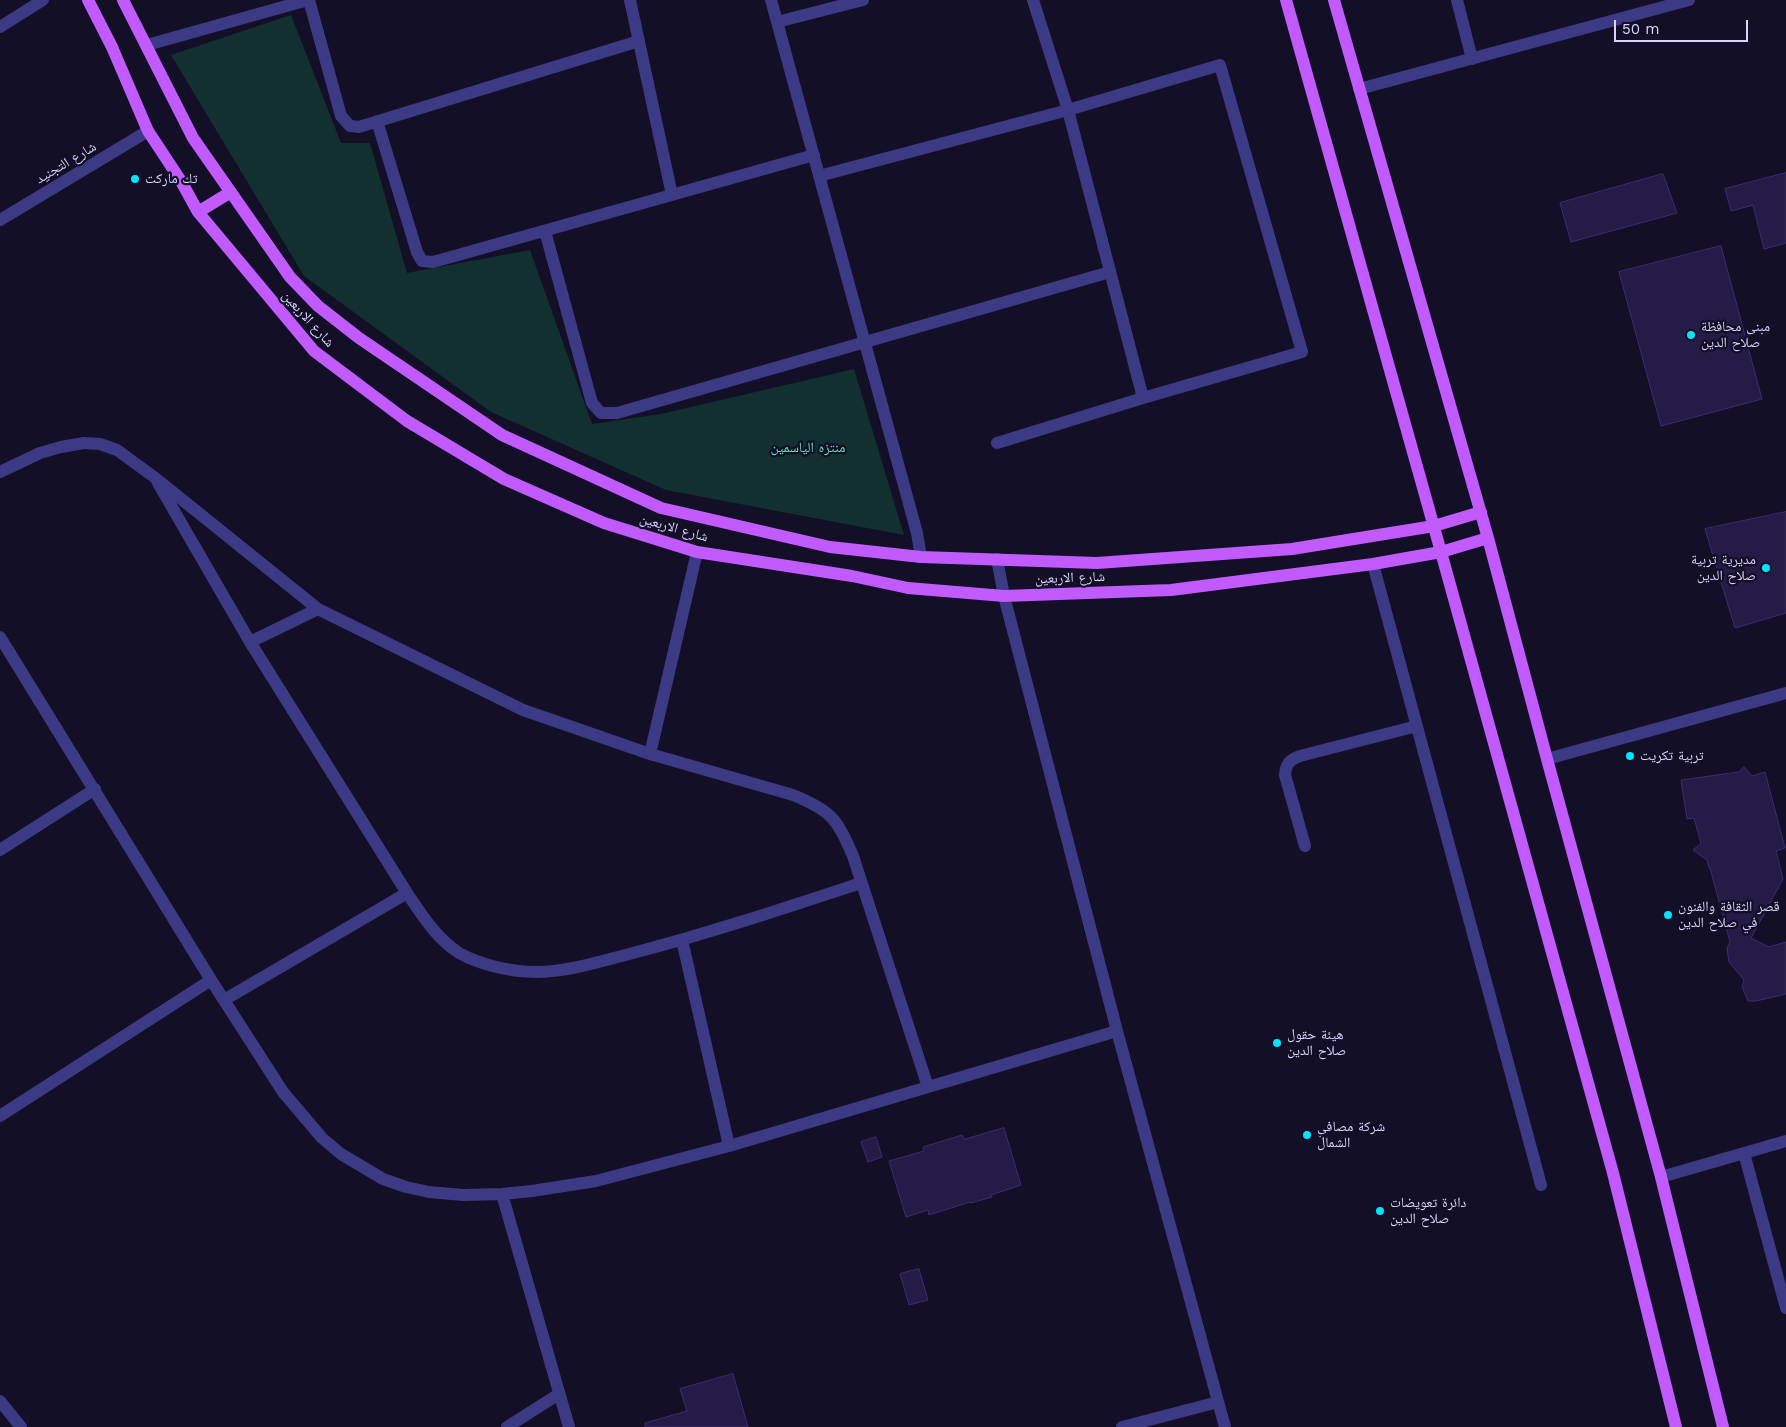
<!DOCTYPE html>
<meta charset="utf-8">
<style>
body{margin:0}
#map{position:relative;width:1786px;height:1427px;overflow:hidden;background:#130f26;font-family:"Work Sans",sans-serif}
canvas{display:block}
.scale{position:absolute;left:1614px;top:20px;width:134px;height:22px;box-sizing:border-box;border:2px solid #d9d4ff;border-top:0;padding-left:6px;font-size:15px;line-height:18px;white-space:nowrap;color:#d9d4ff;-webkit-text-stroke:4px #130f26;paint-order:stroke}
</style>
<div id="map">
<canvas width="1786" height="1427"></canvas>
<div class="scale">50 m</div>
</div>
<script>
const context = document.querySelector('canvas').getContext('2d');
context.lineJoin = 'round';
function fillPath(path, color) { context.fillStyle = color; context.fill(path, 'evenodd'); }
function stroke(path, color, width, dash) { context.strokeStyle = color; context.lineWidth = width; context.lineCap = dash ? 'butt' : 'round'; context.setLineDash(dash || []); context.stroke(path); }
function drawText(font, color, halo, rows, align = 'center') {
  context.font = font + ' "Work Sans","Noto Naskh Arabic",sans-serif'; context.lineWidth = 4.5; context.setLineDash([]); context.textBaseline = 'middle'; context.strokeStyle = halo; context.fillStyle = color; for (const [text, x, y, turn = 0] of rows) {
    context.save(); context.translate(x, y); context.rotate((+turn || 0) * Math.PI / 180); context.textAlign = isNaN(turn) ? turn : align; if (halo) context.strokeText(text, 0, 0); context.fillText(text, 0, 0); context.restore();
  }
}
const green = new Path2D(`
 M291,15L341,143H370L407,273L530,250L592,424L661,414L854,369L904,535L666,490L491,412L304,276L171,55Z`);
const building = new Path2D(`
 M1786,173V243L1764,249L1753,205L1731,211L1725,189Z
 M1663,174L1677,213L1571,242L1560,203Z
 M1721,246L1762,399L1661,426L1619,272Z
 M1786,512V613L1735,628L1705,529Z
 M1744,767L1752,776L1765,772L1785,848L1776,851L1783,879L1751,938L1769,947L1786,942V994L1756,1001H1748L1742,987L1744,980L1729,962L1727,948L1730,942L1710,868H1709L1707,860L1693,850L1701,843L1694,818L1687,819L1681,780L1739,772Z
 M1004,1128L1021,1185L991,1195L992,1197L971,1203L970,1202L929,1215L928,1210L906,1217L889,1161L924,1151L923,1147L962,1135L964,1139Z
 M876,1137L882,1157L868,1162L861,1142Z
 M919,1269L928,1300L909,1305L900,1274Z
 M733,1374L748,1427H645V1423L687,1411L680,1389Z`);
const minor = new Path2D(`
 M309,0L341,116L350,126L359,127L639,41
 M630,0L672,195
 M771,0L917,533L921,557
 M1033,0L1068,110L1143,398
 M1457,0L1472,59
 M777,22L863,0
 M0,27L43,0
 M147,45L308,0
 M1359,89L1689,0
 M377,121L417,252L422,261L433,262L814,155
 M819,176L1068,110L1220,65L1302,352L1143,398L997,443
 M0,220L148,131
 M545,231L592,403L601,413H617L1110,272
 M0,472L40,453L61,447L84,443L100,444L117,450L154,477L318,609L523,710L650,754L793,795C832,811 837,819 853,856L928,1087
 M158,483L250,642L407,893C421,914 437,939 459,953C481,965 511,972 536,972C569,972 601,961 633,953C710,933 785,908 861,883
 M997,559L1004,596L1117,1031L1225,1427
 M1373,564L1541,1185
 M0,637L211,980L283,1092L322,1138L341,1154L383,1179L406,1187L429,1192L463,1195L502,1194L532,1191L596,1181L729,1146L1117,1031
 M250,642L318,609
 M650,754L697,552
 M1547,759L1786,693
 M1305,846L1285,775C1286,764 1289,760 1300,756L1417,726
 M0,850L95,789
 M682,940L729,1146
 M224,1000L407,893
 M0,1116L211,980
 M1744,1153L1786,1308
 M1661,1177L1786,1141
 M502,1194L569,1427
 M0,1401L21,1427
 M507,1427L559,1394
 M1122,1427L1218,1402`);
const major = new Path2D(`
 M88,0L112,47L148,131L181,181L198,212L314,351L407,421L504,479L604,523L697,552L852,576L908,588L1004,596L1171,590L1373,564L1441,552L1488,538
 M123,0L193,138L290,277L318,306L359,338L502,435L661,508L830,547L921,557L1097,563L1292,549L1434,526L1481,512
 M1286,0L1441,552L1613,1173L1676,1427
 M1334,0L1488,538L1547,759L1661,1177L1723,1427
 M198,212L231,192`);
const markers = [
 [135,179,5,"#00e5ff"],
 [1691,335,5,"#00e5ff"],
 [1766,568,5,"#00e5ff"],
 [1630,756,5,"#00e5ff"],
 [1668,915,5,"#00e5ff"],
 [1277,1043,5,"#00e5ff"],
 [1307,1135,5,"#00e5ff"],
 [1380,1211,5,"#00e5ff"]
];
const streetNames = [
 ["شارع التجنيد",66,163,-31],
 ["شارع الاربعين",308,319,48],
 ["شارع الاربعين",674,528,16],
 ["شارع الاربعين",1070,578,-2]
];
const poiNames = [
 ["تك ماركت",145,179],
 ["مبنى محافظة",1701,327],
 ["صلاح الدين",1701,343],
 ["مديرية تربية",1756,560,"right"],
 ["صلاح الدين",1756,576,"right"],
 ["تربية تكريت",1640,756],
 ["قصر الثقافة والفنون",1678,907],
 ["في صلاح الدين",1678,923],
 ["هيئة حقول",1287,1035],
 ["صلاح الدين",1287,1051],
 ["شركة مصافي",1317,1127],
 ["الشمال",1317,1143],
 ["دائرة تعويضات",1390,1203],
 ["صلاح الدين",1390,1219]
];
const parkNames = [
 ["منتزه الياسمين",808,448]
];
fillPath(green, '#12302f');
fillPath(building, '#241b47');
stroke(building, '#3b2d73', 1);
stroke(minor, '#3d3a85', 12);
stroke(major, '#c25bff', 12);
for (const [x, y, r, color] of markers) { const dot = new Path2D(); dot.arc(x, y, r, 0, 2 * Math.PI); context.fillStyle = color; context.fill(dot); stroke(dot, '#130f26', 2); }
drawText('14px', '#d9d4ff', '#130f26', streetNames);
drawText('14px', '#d9d4ff', '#130f26', poiNames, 'left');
drawText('14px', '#5fe0c0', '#130f26', parkNames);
</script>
